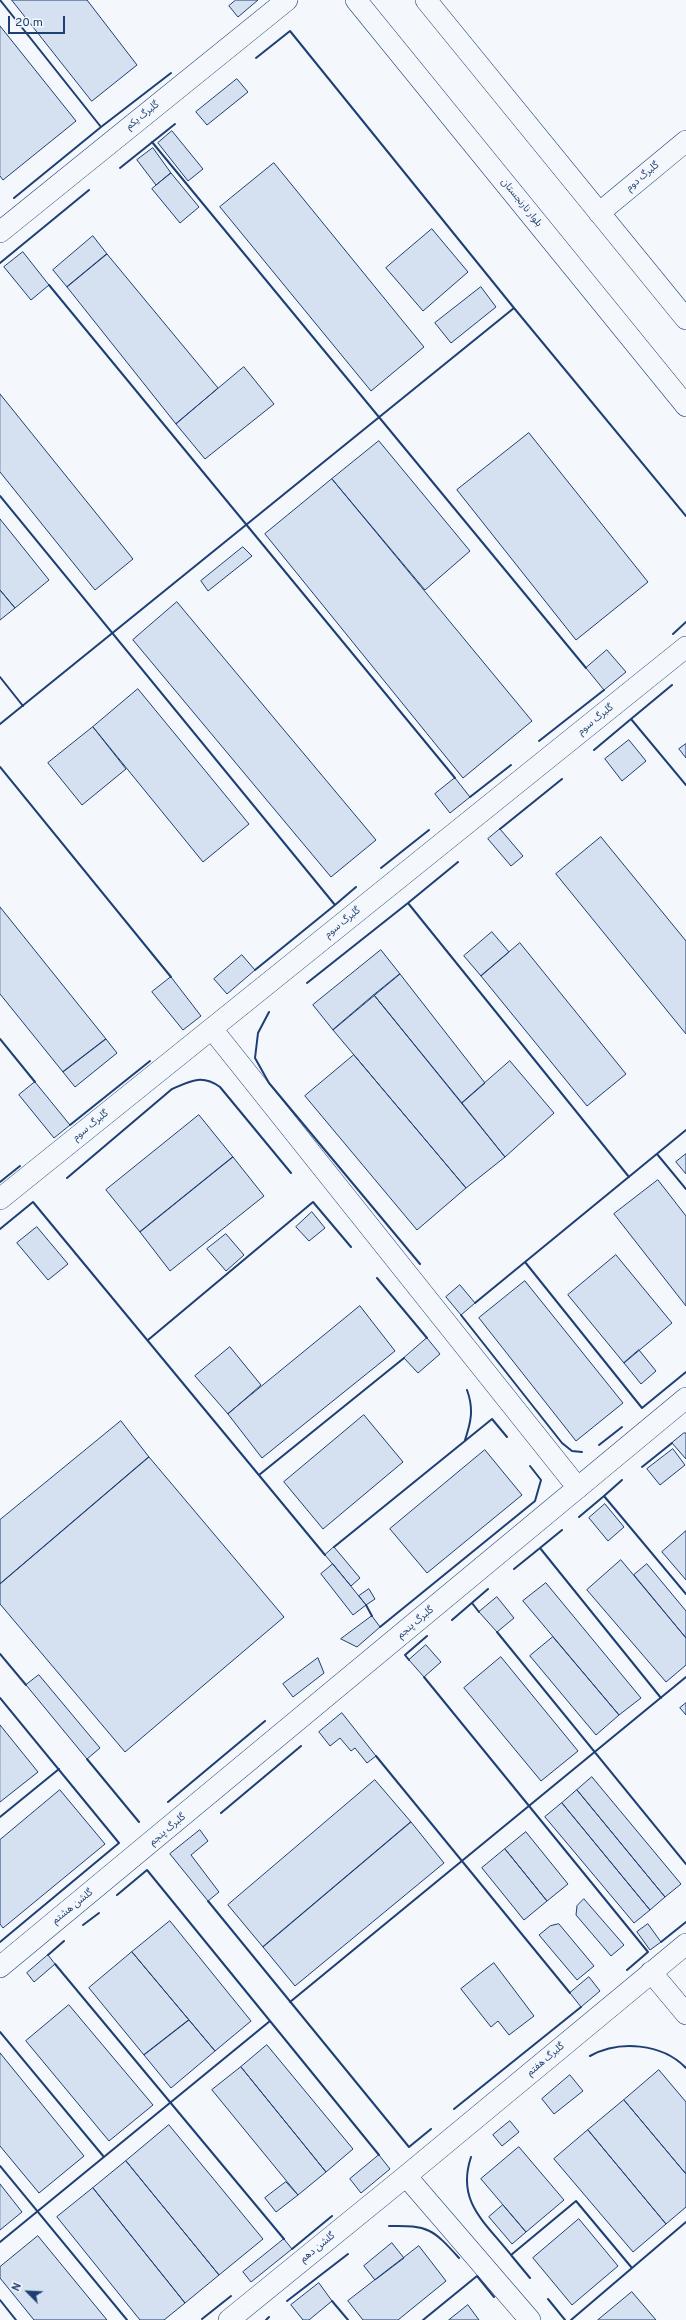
<!DOCTYPE html>
<meta charset="utf-8">
<style>
body{margin:0}
#map{position:relative;width:686px;height:2320px;overflow:hidden;background:#f4f7fb;font-family:Overpass,sans-serif}
canvas{display:block}
.north{position:absolute;left:8px;top:2272px;width:40px;height:40px;-webkit-text-stroke:3px #f4f7fb;paint-order:stroke;rotate:294deg;font-size:11px;font-weight:700;line-height:16px;text-align:center;color:#1d3f73}
.north::after{content:'';display:block;margin:auto;width:14px;height:18px;background:#1d3f73;clip-path:polygon(50% 0,100% 100%,50% 72%,0 100%)}
.scale{position:absolute;left:8px;top:16px;width:57px;height:18px;box-sizing:border-box;border:2px solid #1d3f73;border-top:0;padding-left:5px;font-size:12px;line-height:14px;white-space:nowrap;color:#1d3f73;-webkit-text-stroke:3px #f4f7fb;paint-order:stroke}
</style>
<div id="map">
<canvas width="686" height="2320"></canvas>
<div class="north">N</div>
<div class="scale">20 m</div>
</div>
<script>
const context = document.querySelector('canvas').getContext('2d');
context.lineJoin = 'round';
function fillPath(path, color) { context.fillStyle = color; context.fill(path, 'evenodd'); }
function stroke(path, color, width, dash) { context.strokeStyle = color; context.lineWidth = width; context.lineCap = dash ? 'butt' : 'round'; context.setLineDash(dash || []); context.stroke(path); }
function drawText(font, color, halo, rows, align = 'center') {
  context.font = font + ' Overpass,"Noto Sans Arabic",sans-serif'; context.lineWidth = 3; context.setLineDash([]); context.textBaseline = 'middle'; context.strokeStyle = halo; context.fillStyle = color; for (const [text, x, y, turn = 0] of rows) {
    context.save(); context.translate(x, y); context.rotate((+turn || 0) * Math.PI / 180); context.textAlign = isNaN(turn) ? turn : align; if (halo) context.strokeText(text, 0, 0); context.fillText(text, 0, 0); context.restore();
  }
}
const building = new Path2D(`
 M12,0H87L137,65L92,101Z
 M236,0H258L238,17L229,6Z
 M0,26L76,121L3,180L0,176Z
 M237,79L248,92L207,125L196,112Z
 M172,131L203,169L188,181L158,143Z
 M153,148L171,173L156,185L137,160Z
 M274,163L424,347L371,391L220,207Z
 M171,173L199,207L180,223L152,189Z
 M432,229L468,272L423,311L386,268Z
 M93,236L107,254L67,287L53,270Z
 M23,252L49,285L31,300L4,267Z
 M107,254L218,388L176,424L67,287Z
 M481,287L496,307L451,343L435,323Z
 M244,367L274,404L205,459L176,424Z
 M0,394L133,559L95,590L0,472Z
 M529,433L648,582L576,640L457,490Z
 M379,441L470,551L425,590L332,479Z
 M332,479L532,721L463,778L265,534Z
 M0,519L49,580L15,608L0,590Z
 M243,547L252,556L208,591L201,581Z
 M0,590L15,608L0,620Z
 M177,602L376,840L331,877L133,640Z
 M607,650L626,672L604,690L586,668Z
 M138,689L249,824L203,862L93,727Z
 M93,727L126,769L82,805L48,763Z
 M629,740L646,761L622,781L605,759Z
 M686,744V758L679,749Z
 M455,778L470,797L450,813L435,794Z
 M500,829L523,856L511,866L488,839Z
 M601,837L686,941V1034L556,874Z
 M0,907L106,1039L63,1072L0,994Z
 M492,932L509,952L481,976L464,956Z
 M520,943L626,1074L587,1106L481,976Z
 M381,950L400,974L333,1030L313,1005Z
 M242,955L255,970L227,994L214,979Z
 M400,974L485,1083L462,1103L374,995Z
 M171,977L201,1016L183,1030L152,992Z
 M374,995L505,1157L466,1188L333,1030Z
 M106,1039L117,1053L75,1087L63,1072Z
 M354,1055L466,1188L417,1230L305,1096Z
 M510,1061L554,1113L505,1157L462,1103Z
 M35,1082L70,1125L54,1138L19,1095Z
 M199,1115L233,1157L140,1232L106,1190Z
 M686,1154V1174L676,1162Z
 M233,1157L264,1196L170,1271L140,1232Z
 M658,1180L686,1216V1306L614,1214Z
 M312,1212L325,1228L309,1241L296,1227Z
 M37,1227L68,1264L48,1280L17,1243Z
 M226,1234L244,1255L226,1271L207,1249Z
 M616,1255L672,1323L624,1363L568,1295Z
 M525,1281L623,1403L576,1441L479,1318Z
 M460,1285L475,1303L461,1315L446,1297Z
 M360,1306L395,1351L262,1458L228,1414Z
 M427,1338L440,1354L418,1373L404,1358Z
 M230,1347L261,1385L228,1414L195,1376Z
 M639,1350L656,1371L641,1384L624,1363Z
 M364,1415L403,1462L323,1529L284,1482Z
 M121,1421L149,1457L0,1584V1520Z
 M684,1433H686V1459L672,1443Z
 M673,1449L685,1465L660,1485L647,1469Z
 M485,1450L522,1495L427,1573L390,1529Z
 M149,1457L284,1617L125,1752L0,1604V1584Z
 M605,1504L624,1527L608,1541L589,1518Z
 M686,1531V1580L662,1552Z
 M334,1547L360,1578L351,1586L325,1555Z
 M621,1560L686,1638V1665L666,1682L587,1590Z
 M333,1564L366,1605L353,1615L321,1574Z
 M647,1564L686,1611V1638L634,1575Z
 M546,1583L641,1698L619,1715L523,1601Z
 M369,1589L375,1599L366,1605L359,1596Z
 M497,1597L514,1618L497,1632L479,1612Z
 M372,1616L380,1627L357,1647L341,1639Z
 M553,1637L619,1715L596,1735L530,1656Z
 M426,1645L441,1662L424,1677L409,1660Z
 M501,1657L578,1751L541,1781L464,1688Z
 M318,1658L324,1673L293,1697L283,1684Z
 M39,1675L100,1748L87,1759L26,1685Z
 M686,1703V1715L680,1708Z
 M342,1713L376,1756L367,1763L355,1748L351,1751L340,1738L330,1746L319,1732Z
 M0,1725L38,1772L0,1802Z
 M592,1777L681,1884L665,1897L577,1790Z
 M375,1780L411,1822L263,1947L228,1905Z
 M60,1790L105,1844L3,1928L0,1924V1840Z
 M577,1790L665,1897L650,1910L562,1803Z
 M562,1803L650,1910L634,1923L545,1817Z
 M411,1822L444,1863L295,1986L263,1947Z
 M200,1830L208,1841L191,1855L219,1892L208,1901L170,1854Z
 M526,1832L568,1884L547,1901L505,1849Z
 M505,1849L547,1901L524,1920L482,1868Z
 M584,1899L624,1945L611,1956L576,1915L577,1906Z
 M170,1921L251,2021L215,2051L132,1952Z
 M559,1924L594,1966L577,1980L539,1935L550,1926Z
 M648,1924L661,1942L650,1950L637,1932Z
 M132,1952L189,2020L144,2055L89,1988Z
 M48,1955L55,1964L34,1982L27,1973Z
 M494,1963L534,2016L509,2035L498,2021L491,2027L461,1989Z
 M589,1977L600,1991L581,2007L570,1993Z
 M69,2005L153,2105L109,2141L26,2041Z
 M189,2020L215,2051L171,2088L144,2055Z
 M267,2045L353,2149L326,2172L241,2067Z
 M0,2053L84,2156L39,2193L0,2146Z
 M241,2067L326,2172L298,2195L212,2090Z
 M659,2070L686,2102V2174L624,2100Z
 M570,2075L583,2091L554,2114L542,2099Z
 M624,2100L686,2174V2207L666,2224L588,2130Z
 M510,2121L519,2132L502,2146L493,2135Z
 M169,2125L263,2239L219,2275L126,2161Z
 M588,2130L666,2224L633,2252L554,2159Z
 M519,2147L564,2200L526,2232L481,2179Z
 M379,2155L390,2169L361,2193L350,2179Z
 M126,2161L219,2275L185,2303L93,2188Z
 M286,2182L298,2195L276,2212L265,2198Z
 M0,2184L22,2212L0,2230Z
 M93,2188L185,2303L164,2320H140L57,2217Z
 M503,2205L526,2232L512,2244L489,2217Z
 M579,2219L618,2266L572,2305L533,2258Z
 M38,2236L107,2320H34L0,2278V2267Z
 M284,2239L292,2249L251,2282L243,2272Z
 M392,2243L404,2258L375,2280L364,2266Z
 M419,2246L446,2281L398,2320H363L348,2301Z
 M319,2283L332,2301L309,2320H303L291,2305Z
 M632,2292L656,2320H598Z
 M468,2305L479,2320H449Z`);
const minor = new Path2D(`
 M356,0L686,406
 M426,0L686,319
 M599,213L686,141
 M0,232L287,0
 M212,1029L578,1488
 M0,1199L686,647
 M0,1967L686,1398
 M651,1972L686,2014
 M406,2176L530,2320
 M229,2320L406,2176L686,1944`);
const wall = new Path2D(`
 M0,0L101,127L171,73
 M152,142L586,668
 M120,168L175,124
 M14,198L101,127
 M0,263L89,190
 M49,285L455,778
 M514,308L686,516
 M0,496L335,905L255,970
 M673,634L686,622
 M0,677L23,706
 M672,685L631,719L686,785
 M0,724L514,308L290,31L256,58
 M539,741L604,690
 M594,750L631,719
 M0,767L171,977
 M470,797L511,765
 M500,829L562,779
 M458,862L408,903L629,1177
 M381,868L429,830
 M335,905L356,887
 M307,983L408,903
 M269,1012L258,1033L255,1058L269,1083L420,1264
 M0,1039L35,1082
 M70,1125L150,1061
 M657,1154L686,1189
 M67,1178L172,1089C190,1081 202,1074 220,1087L291,1173
 M0,1182L20,1166
 M0,1229L33,1202L325,1555
 M525,1262L642,1408L686,1372
 M377,1278L427,1338
 M475,1303L686,1130
 M461,1315L562,1443L572,1451L582,1452
 M148,1340L313,1202L351,1247
 M465,1440C471,1422 474,1409 467,1390
 M599,1445L622,1427
 M642,1467L672,1443
 M259,1475L404,1358
 M604,1496L622,1480
 M579,1517L604,1496L686,1594
 M334,1547L492,1419L507,1437
 M540,1548L562,1530
 M514,1569L540,1548L661,1698
 M472,1603L479,1612
 M366,1605L372,1616
 M452,1620L488,1589
 M380,1627L535,1501L541,1480L530,1466
 M497,1632L686,1864
 M0,1654L26,1685
 M409,1660L405,1655L427,1636
 M424,1677L648,1952L627,1970
 M0,1698L119,1843L0,1942
 M376,1756L570,1993
 M87,1759L139,1822
 M168,1802L265,1721
 M221,1813L301,1746
 M0,1817L59,1769
 M208,1901L409,2147L431,2129
 M83,1925L99,1913
 M661,1942L686,1922
 M48,1955L64,1941
 M55,1964L284,2239
 M290,2002L686,1677
 M270,2021L379,2155
 M0,2032L104,2157
 M590,2056C619,2040 662,2043 686,2068
 M454,2109L581,2007
 M471,2157C456,2202 485,2222 511,2255
 M0,2166L127,2320
 M389,2226C428,2225 433,2229 459,2258
 M0,2242L270,2021L147,1870L117,1895
 M292,2249L332,2216
 M632,2268L686,2222
 M530,2278L511,2255L576,2201L632,2268L571,2320
 M548,2299L565,2320
 M0,2300L16,2320
 M287,2301L348,2254
 M332,2301L348,2320
 M202,2319L231,2296
 M266,2320L269,2317
 M423,2320L477,2276L494,2297`);
const streetNames = [
 ["گلبرگ یکم",143,116,-39],
 ["گلبرگ دوم",643,177,-40],
 ["بلوار نارنجستان",521,203,51],
 ["گلبرگ سوم",596,720,-39],
 ["گلبرگ سوم",343,923,-39],
 ["گلبرگ سوم",91,1126,-39],
 ["گلبرگ پنجم",416,1623,-40],
 ["گلبرگ پنجم",168,1830,-40],
 ["گلشن هشتم",73,1907,-39],
 ["گلبرگ هفتم",546,2060,-40],
 ["گلشن دهم",318,2248,-39]
];
fillPath(building, '#d5e0f0');
stroke(building, '#1d3f73', 1);
stroke(minor, '#1d3f73', 22);
stroke(minor, '#f4f7fb', 21);
stroke(wall, '#1d3f73', 2);
drawText('10px', '#1d3f73', '#f4f7fb', streetNames);
</script>
